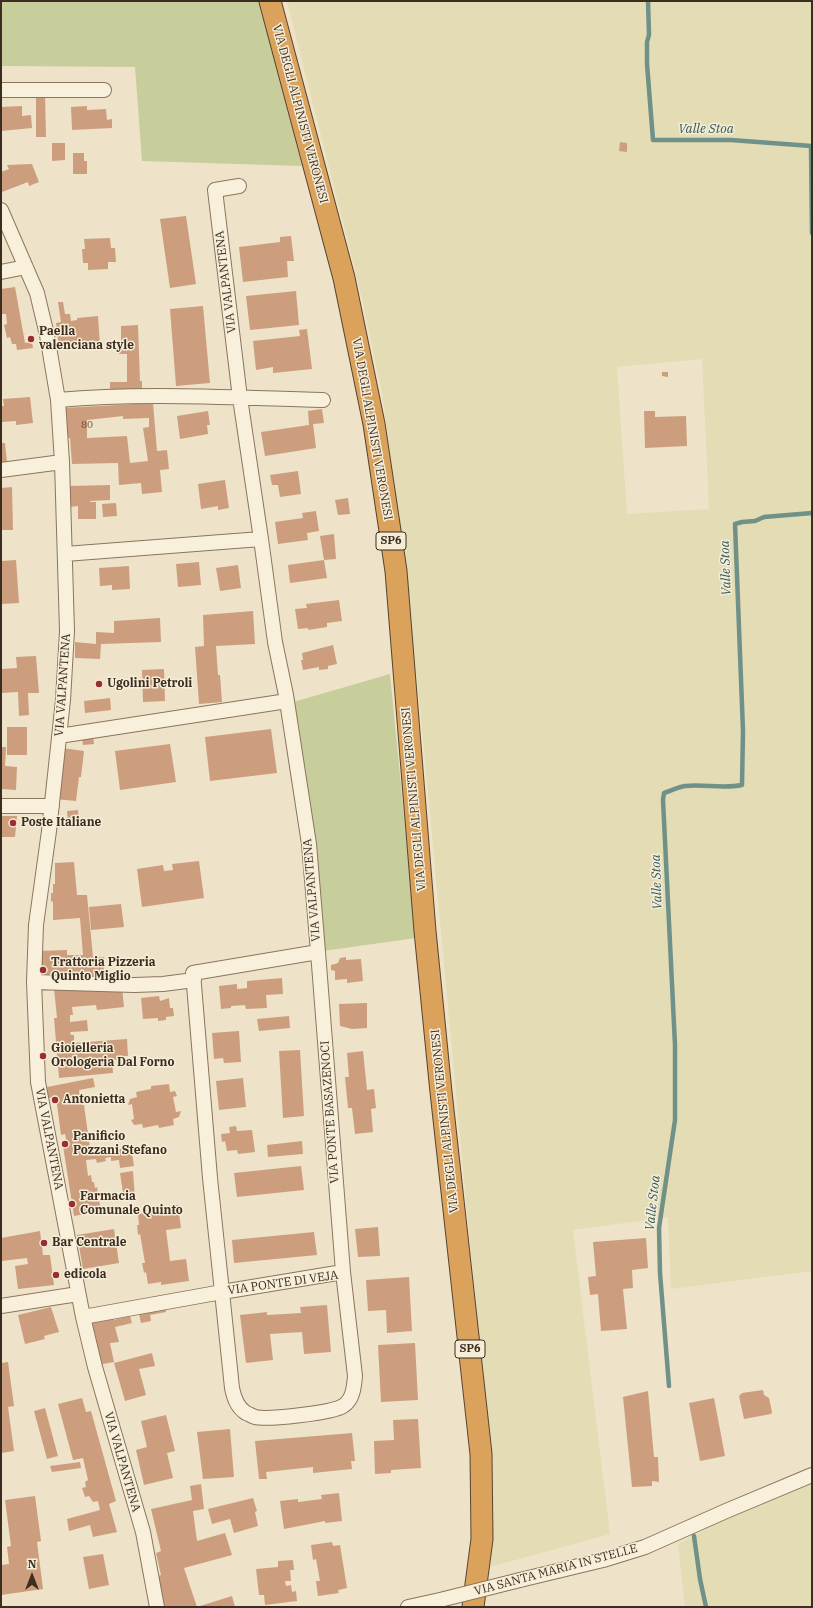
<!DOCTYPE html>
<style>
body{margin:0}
#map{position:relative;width:813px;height:1608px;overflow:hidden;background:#eee3c8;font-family:"IBM Plex Serif",serif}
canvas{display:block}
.frame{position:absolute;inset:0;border:2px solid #3b2d20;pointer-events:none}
.north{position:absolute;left:12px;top:1556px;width:40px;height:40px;-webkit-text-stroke:3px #f6edd8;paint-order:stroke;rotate:0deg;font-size:11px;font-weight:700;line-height:16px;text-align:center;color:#3b2d20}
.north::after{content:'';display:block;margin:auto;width:14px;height:18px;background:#3b2d20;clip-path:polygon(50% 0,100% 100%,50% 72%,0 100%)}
</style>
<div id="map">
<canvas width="813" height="1608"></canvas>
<div class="frame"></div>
<div class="north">N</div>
</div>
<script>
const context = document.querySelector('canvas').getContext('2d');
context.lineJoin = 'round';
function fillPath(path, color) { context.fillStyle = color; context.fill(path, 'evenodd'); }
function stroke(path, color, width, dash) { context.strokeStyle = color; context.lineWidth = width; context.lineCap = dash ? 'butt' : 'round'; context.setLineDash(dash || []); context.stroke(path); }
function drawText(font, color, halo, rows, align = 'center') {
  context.font = font + ' "IBM Plex Serif",serif'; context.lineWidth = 3; context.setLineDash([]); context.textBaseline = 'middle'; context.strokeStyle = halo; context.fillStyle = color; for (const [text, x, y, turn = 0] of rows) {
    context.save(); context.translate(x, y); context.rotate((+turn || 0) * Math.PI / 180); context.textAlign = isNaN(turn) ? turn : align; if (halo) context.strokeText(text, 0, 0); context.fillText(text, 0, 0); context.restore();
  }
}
const farmland = new Path2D(`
 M287,1H812V1271L671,1289L668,1217L573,1230L610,1534L490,1567L493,1529V1490L422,728L396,495L382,393L360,290ZM702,359L709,509L627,514L617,367Z
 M812,1482V1607H685L678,1544L736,1513Z`);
const green = new Path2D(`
 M1,1H260L302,166L142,161L135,67L1,66Z
 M390,674L416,938L323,951L290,703Z`);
const stream = new Path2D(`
 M648,1L649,35L647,42V64L653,140H731L811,146L812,233
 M669,1386L660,1273L659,1228L675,1120V1045L663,800L664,793C671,791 678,787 685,786C704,784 723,789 742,785L743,731L735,524L742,522L755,521L764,517L812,513
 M694,1536L700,1579L706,1607`);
const building = new Path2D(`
 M45,94L46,137H36V95Z
 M22,106V116L31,115L32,128L1,131V107Z
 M87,106V110L106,109L107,120L112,119V128L72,130L71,107Z
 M620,142L627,143V152L619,151Z
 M52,143H65V160L52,161Z
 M73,153H84V161H87V174H73Z
 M32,164L39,182L29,186L28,182L2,192L1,172L9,169L7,165Z
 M186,216L196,284L170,288L160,219Z
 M291,236L294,261H287L288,277L243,282L239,247L280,242V237Z
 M110,238L111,248H115L116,262H108V269L88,270V263H83L82,249H85L84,239Z
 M15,287L25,343L32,342L33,348L17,350L16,344H12L10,337L7,338L4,325L7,324L6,314H1V289Z
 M296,291L299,325L250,330L246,296Z
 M58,302H63L65,314H70L71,321L77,320V318L98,316L100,345L59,348L56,323L61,322Z
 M203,306L210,383L176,386L170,309Z
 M138,325L140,381H142V396L110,397V382H127V354H119V345H121V326Z
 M307,329L312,369L273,373V367L256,370L253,341L300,336L299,330Z
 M662,372H668V377L662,376Z
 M30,397L33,423L16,425V421L1,422V406H4L3,399Z
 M153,403L157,451L167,450L169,469L160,470L162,492L142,494L141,483L119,485L118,463L72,464L70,438H66L63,408ZM123,416V419L149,418V427L143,428L148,461L130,463L127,436L87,438V420Z
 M322,409L324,423L313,424L316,448L265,456L261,432L309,425L308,411Z
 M208,411L210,425H207L208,434L180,439L177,416Z
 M644,411H655V417L686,416L687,446L645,448Z
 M1,443H5L7,462L1,463Z
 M298,471L301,494L280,497L278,485H272L270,475Z
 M225,480L229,508L218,510V506L201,509L198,484Z
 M110,485V500L90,501V502H96V519H78V506L70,507L69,486Z
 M12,487L13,530H1V488Z
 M348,498L350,514L338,515L335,500Z
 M116,503L117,516L103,517L102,504Z
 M316,511L319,531L307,533L308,540L278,544L275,522L303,518L302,513Z
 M334,534L336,559L324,560L327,578L290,583L288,565L324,560L320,536Z
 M16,560L19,603L1,604V561Z
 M199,562L201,585L178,587L176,564Z
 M238,565L241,588L220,591L216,568Z
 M129,566L130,589L112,590V585L100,586L99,568Z
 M339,600L342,621L327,623V627L308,630V628L298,629L295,609L307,608L306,604Z
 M253,611L255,644L216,646L218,675H220L222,702L199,704L195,647L204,646L203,615Z
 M160,618L161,642L101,644L100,659L75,658V642L96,644V632L114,633V621Z
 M333,645L337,664L328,666V669L319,670V667L303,670L301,660H303L302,653Z
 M36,656L39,693H28L29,715L19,716L18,692L1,693V669L17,668L16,657Z
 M164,669L165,701L143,702L142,670Z
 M110,698L111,710L85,713L84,701Z
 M7,727H27V755H7Z
 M271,729L277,773L210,781L205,737Z
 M93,736L94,744L83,745L82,737Z
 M170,744L176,782L120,790L115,751Z
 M1,747H6L5,766L17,767L16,790L1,789Z
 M62,748L84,751L81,777H79L76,801L55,799Z
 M78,810L79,821L68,822L67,811Z
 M1,816H17L15,837H1Z
 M199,861L204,898L142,907L137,869L163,865L164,871L173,870L172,864Z
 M74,862L77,895H87L93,957H104V977H67V973L38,975V951L67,950V955H83L80,918L53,920V902L51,901V893H53V884H55V863Z
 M121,904L124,927L91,930L89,907Z
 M346,957V960L361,959L363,981L347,983V979L335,980V971L331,970V965L338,963L340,958Z
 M282,978L283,994L266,995L267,1008L246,1009L245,1005L231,1006V1008L221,1009L219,986L237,984V989L247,988V981Z
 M88,985L89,991L122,988L124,1007L97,1010L96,1005L72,1007L73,1015H70V1022L87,1020L88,1031L70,1032L71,1035H74V1043L127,1039L128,1056H124L125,1059L112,1060L113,1073L59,1078L54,1018H57L54,988Z
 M159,996L160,1001L169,998L170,1008H173L174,1016L166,1017V1020L158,1021V1018L143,1019L141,998Z
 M367,1003V1028L352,1029L340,1026L339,1004Z
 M289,1016L290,1028L259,1031L257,1019Z
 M239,1031L241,1062L224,1063L223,1058L214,1059L212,1033Z
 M300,1050L304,1116L283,1118L279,1051Z
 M363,1051L367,1090L374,1089L376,1108L371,1109L373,1132L355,1134L352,1108H348L345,1077H349L347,1053Z
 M93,1078L95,1087L79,1090L81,1105H84L91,1155L131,1147L134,1166L120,1168L119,1160L111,1161V1157L105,1158L106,1161L97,1163L96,1159L86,1160L88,1176L91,1175L92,1182H94L95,1188L97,1187L101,1211L74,1216L63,1146L67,1145L65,1134L61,1135L56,1097L48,1098L47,1087Z
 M243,1078L246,1107L219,1110L216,1081Z
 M169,1084L170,1092L175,1091L177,1096L173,1097L176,1112L181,1111L179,1117L173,1119L174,1125L159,1128L158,1125L143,1128L142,1124L134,1125L131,1120L134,1119L132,1104L128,1105L130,1099L137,1097L136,1092L151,1089V1086Z
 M236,1126L237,1131L252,1130L255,1152L238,1154L237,1150L227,1151L225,1141L222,1142L221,1134L230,1133L229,1127Z
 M302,1141L303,1154L268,1157L267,1145Z
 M301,1166L304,1190L237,1197L234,1173Z
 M133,1171L135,1199L124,1200L120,1173Z
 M178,1205L181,1228L166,1230L170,1261L186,1259L189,1281L161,1285V1282L148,1284L146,1272L144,1273L142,1263H145L140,1234L138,1235L137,1225H139L138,1214L148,1213V1209Z
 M378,1227L380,1256L358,1257L355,1229Z
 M114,1229L119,1263L83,1269L77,1235Z
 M40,1231L43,1255H50L54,1285L18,1289L15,1266L28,1264L27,1258L2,1261L1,1238Z
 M314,1232L317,1255L234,1263L232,1240Z
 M646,1238L648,1268L632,1270L633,1288L623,1289L627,1329L601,1331L598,1294L590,1295L588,1277L596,1276L593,1242Z
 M409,1277L412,1331L387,1333L386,1310L368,1311L366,1280Z
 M165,1304L166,1312L150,1315L151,1321L141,1323L138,1309Z
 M327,1305L331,1352L304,1354L302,1332L270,1334L273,1360L246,1363L240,1315L267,1312V1315L301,1313L300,1307Z
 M51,1307L59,1332L44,1336L45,1339L25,1344L18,1315Z
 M130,1316L132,1323L115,1327L119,1342L110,1343L114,1362L98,1365L91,1322L114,1318V1320Z
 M415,1343L418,1400L381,1402L378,1345Z
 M152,1353L155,1366L139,1369L146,1395L125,1401L114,1363Z
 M8,1362L14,1406L8,1407L14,1451L1,1453V1363Z
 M763,1390L764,1395L769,1398L772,1412L771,1414L744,1419L739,1396L742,1393Z
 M648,1391L654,1457H658L659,1482L652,1481V1486L632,1487L623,1397Z
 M82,1398L86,1412L91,1411L116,1501L109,1504L117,1532L93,1537L90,1525L69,1531L67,1519L100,1510L98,1501L93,1502L89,1496L85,1497L82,1488L86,1487L85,1482L88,1480L83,1458L73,1460L58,1404Z
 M714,1398L725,1456L700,1461L689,1403Z
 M45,1408L58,1456L47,1459L34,1411Z
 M166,1415L175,1451L167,1453L173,1478L144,1485L136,1450L147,1447L141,1421Z
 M418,1419L421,1468L391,1470V1473L375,1474L374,1441L394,1440L393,1420Z
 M230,1429L234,1477L203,1479L197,1432Z
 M352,1433L355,1461H351L352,1469L313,1473V1467L266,1472L267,1479H259L255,1441Z
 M80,1462L81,1468L52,1472L50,1466Z
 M201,1484L204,1509L193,1511L197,1541L225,1533L232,1555L184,1568L197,1607L232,1596L235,1607H165L155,1577L161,1575L156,1553L161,1551L151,1509L192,1500L190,1486Z
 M339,1493L342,1521L325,1523V1521L284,1529L280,1501L298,1499V1502L322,1499L321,1495Z
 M35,1496L41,1541L37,1542L43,1589L1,1595V1565L9,1564L7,1547L11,1546L5,1500Z
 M253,1498L257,1511L255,1512L258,1526L234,1533L230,1519L212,1524L208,1509Z
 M332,1542L333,1546L340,1545L347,1588L338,1590L339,1593L318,1596L316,1581H320L316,1559L313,1560L311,1545Z
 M103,1554L109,1585L89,1589L83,1557Z
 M293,1560L294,1570H290L291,1581H285L286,1586L291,1585L292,1592L296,1591L297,1601L265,1605L264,1595H259L256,1569L278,1567V1561Z`);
const minor = new Path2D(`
 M1,90H104
 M239,186L215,190L240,398L261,539
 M1,210L37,293L47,335L58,400L62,462L67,631L63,700L49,831L36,925L34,982L38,1082L83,1317L95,1367L143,1532L157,1607
 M1,272L26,267
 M58,400C146,392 235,398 323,400
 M1,470L62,462
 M65,554L261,539L275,642L286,695L309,844L318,952L193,973L210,1178L222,1292L83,1317
 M59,736L287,701
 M1,806H52
 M318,952L343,1272L355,1376C354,1387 353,1400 343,1406C332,1413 267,1420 255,1417C252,1416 249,1414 246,1413C237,1407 234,1398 232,1388L222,1292L343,1272
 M34,982L134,985L163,984L194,980
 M1,1306L78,1294
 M520,1580L603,1560L645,1547L726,1511L812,1475
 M408,1607L440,1600`);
const highway = new Path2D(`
 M270,1L344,278L374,424L396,571L425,931L441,1092L481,1454L482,1539L473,1607`);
const minorBridge = new Path2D(`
 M440,1600L520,1580`);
const markers = [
 [31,339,4,"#992d2f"],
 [99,684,4,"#992d2f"],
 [13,823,4,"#992d2f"],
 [43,970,4,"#992d2f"],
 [43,1056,4,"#992d2f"],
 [55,1100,4,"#992d2f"],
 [65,1144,4,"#992d2f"],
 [72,1204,4,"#992d2f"],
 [44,1243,4,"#992d2f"],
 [56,1275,4,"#992d2f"]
];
const numberNames = [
 ["80",87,425]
];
const shields = [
 [391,541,30],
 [470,1349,30]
];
const shieldNames = [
 ["SP6",391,541],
 ["SP6",470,1349]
];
const streetNames = [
 ["VIA DEGLI ALPINISTI VERONESI",300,114,75],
 ["VIA VALPANTENA",226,282,-97],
 ["VIA DEGLI ALPINISTI VERONESI",372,429,80],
 ["VIA VALPANTENA",63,685,-86],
 ["VIA DEGLI ALPINISTI VERONESI",414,799,-95],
 ["VIA VALPANTENA",312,890,-95],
 ["VIA PONTE BASAZENOCI",330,1112,-94],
 ["VIA DEGLI ALPINISTI VERONESI",445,1121,-96],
 ["VIA VALPANTENA",49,1139,79],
 ["VIA PONTE DI VEJA",283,1283,-8],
 ["VIA VALPANTENA",122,1462,74],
 ["VIA SANTA MARIA IN STELLE",556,1570,-15]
];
const poiNames = [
 ["Paella",39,332],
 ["valenciana style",39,346],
 ["Ugolini Petroli",107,684],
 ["Poste Italiane",21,823],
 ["Trattoria Pizzeria",51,963],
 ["Quinto Miglio",51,977],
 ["Gioielleria",51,1049],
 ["Orologeria Dal Forno",51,1063],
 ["Antonietta",63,1100],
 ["Panificio",73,1137],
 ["Pozzani Stefano",73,1151],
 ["Farmacia",80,1197],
 ["Comunale Quinto",80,1211],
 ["Bar Centrale",52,1243],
 ["edicola",64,1275]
];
const waterNames = [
 ["Valle Stoa",706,129],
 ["Valle Stoa",726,568,-92],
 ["Valle Stoa",657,882,-92],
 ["Valle Stoa",653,1203,-84]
];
fillPath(farmland, '#e4dcb5');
fillPath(green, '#c8cd9c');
stroke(stream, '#6f9188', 4.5);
fillPath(building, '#cc9e7e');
stroke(minor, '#8a755d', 16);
stroke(highway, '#594331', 23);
stroke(minor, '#f9f0dc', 14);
stroke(highway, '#dba25b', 21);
stroke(minorBridge, '#8a755d', 16, []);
stroke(minorBridge, '#f9f0dc', 14);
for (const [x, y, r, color] of markers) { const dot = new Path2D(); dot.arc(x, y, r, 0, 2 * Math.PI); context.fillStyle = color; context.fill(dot); stroke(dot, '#f6edd8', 1.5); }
drawText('10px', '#5f4938', null, numberNames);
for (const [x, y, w] of shields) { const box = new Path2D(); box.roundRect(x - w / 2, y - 9, w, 18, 3); context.fillStyle = '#f6edd8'; context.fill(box); stroke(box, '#3b2d20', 1); }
drawText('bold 11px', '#3b2d20', null, shieldNames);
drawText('12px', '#3b2d20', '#f6edd8', streetNames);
drawText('bold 12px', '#3b2d20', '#f6edd8', poiNames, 'left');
drawText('italic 13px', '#305a57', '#f6edd8', waterNames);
</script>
